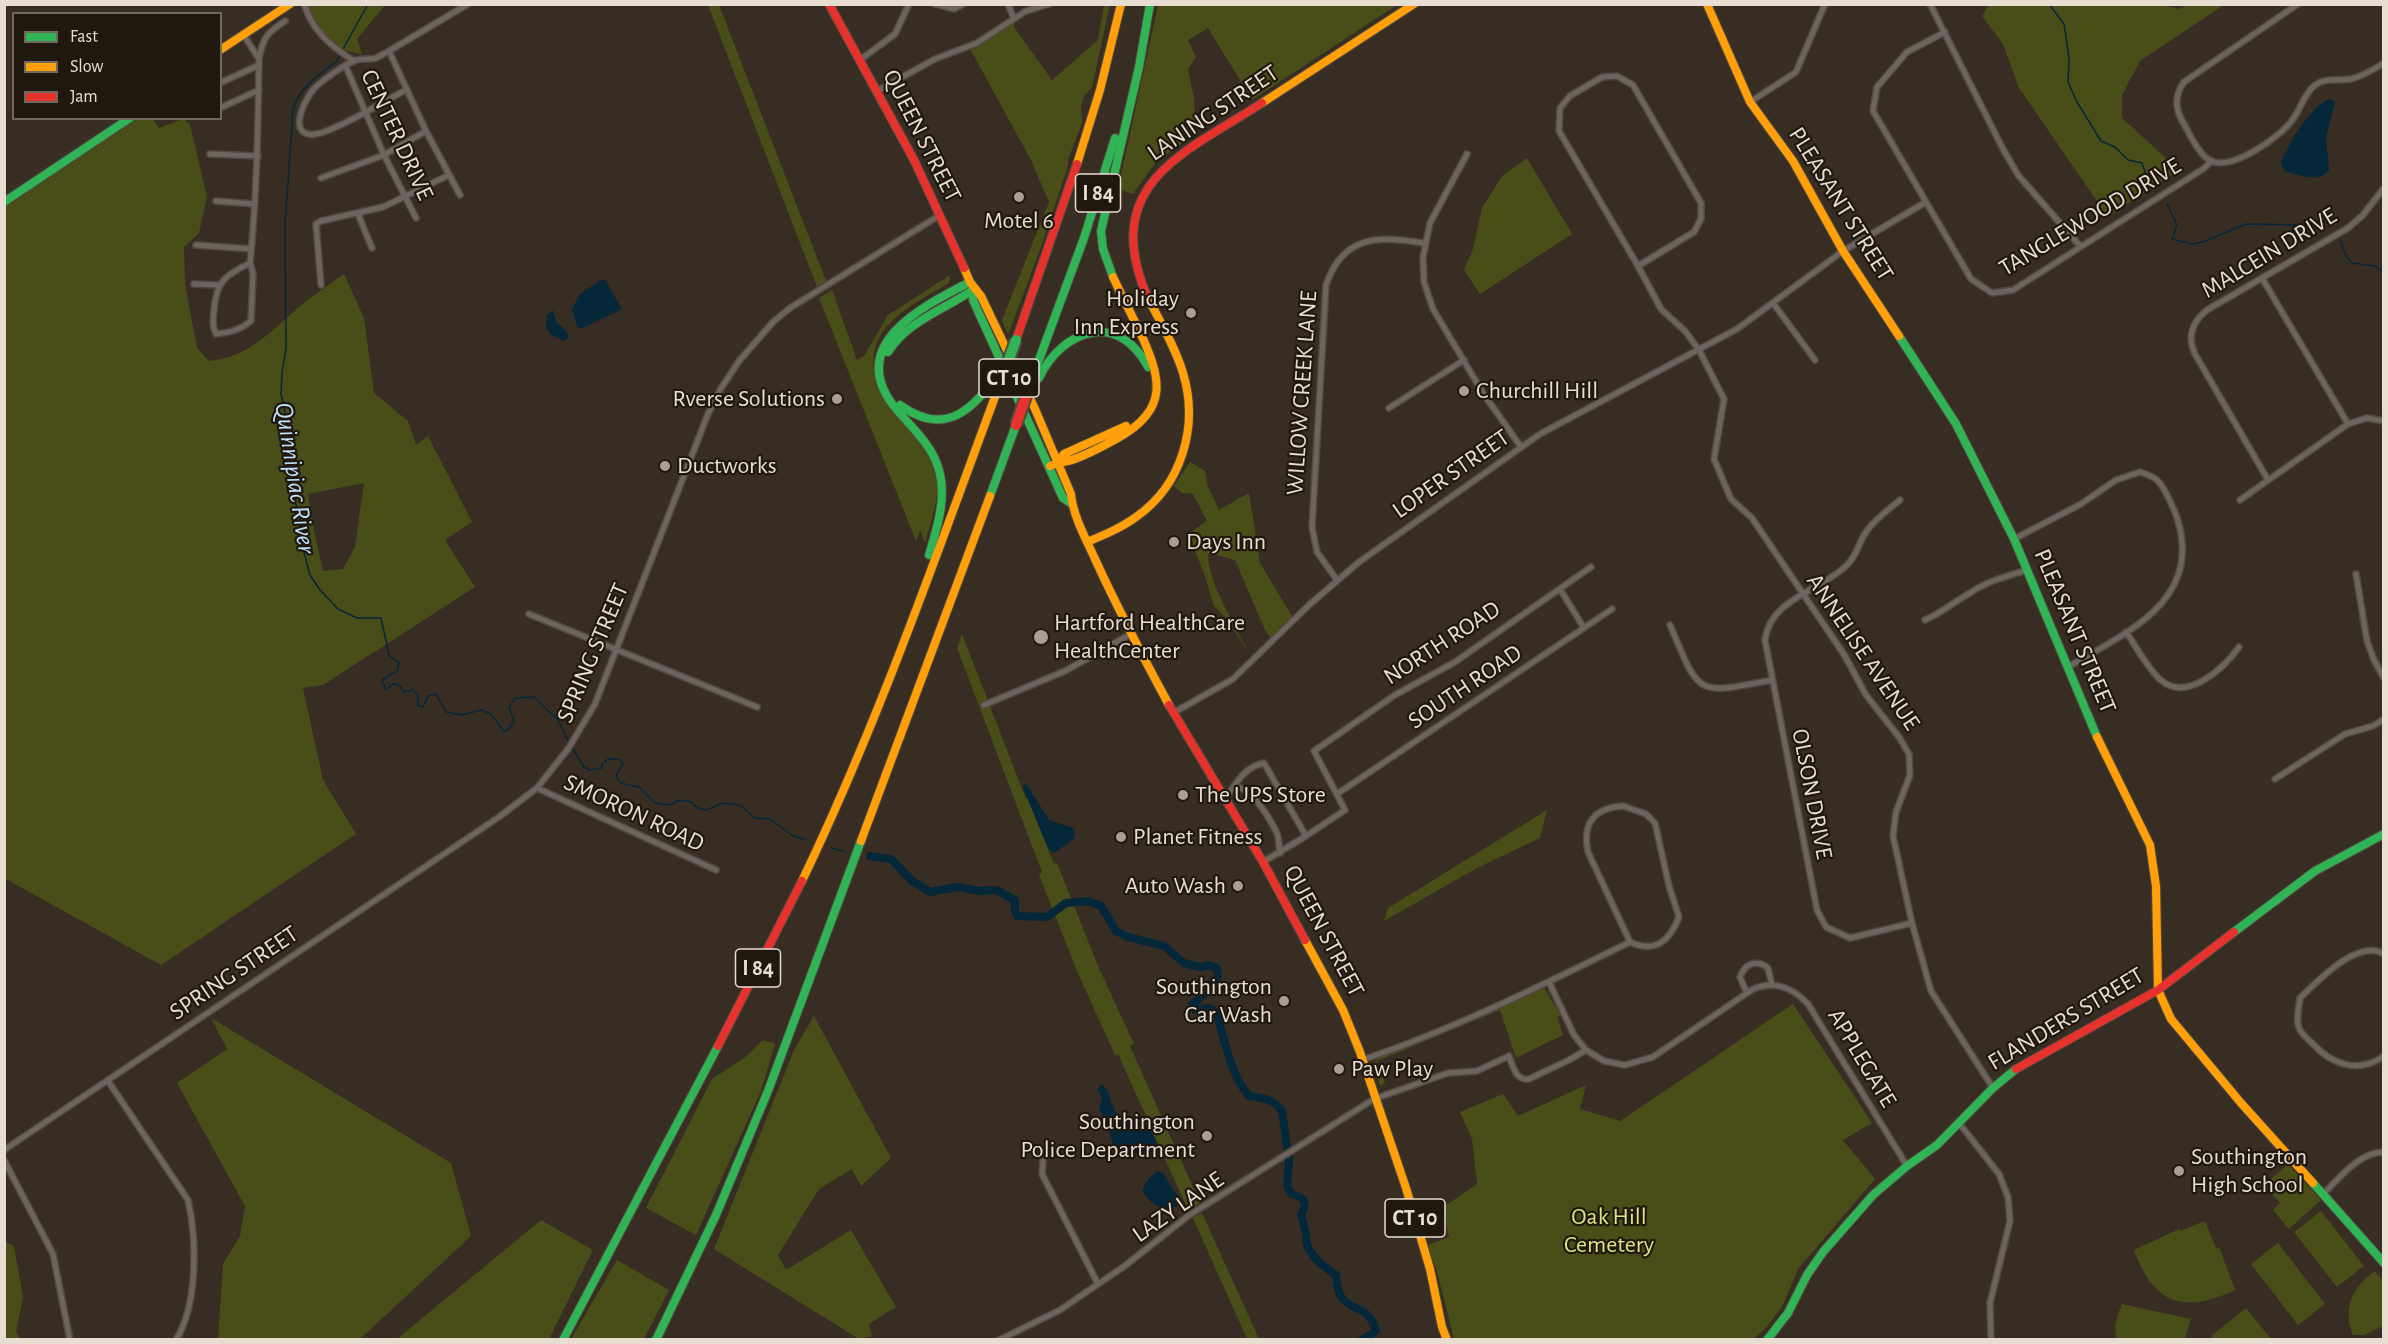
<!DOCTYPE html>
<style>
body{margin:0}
#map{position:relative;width:2388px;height:1344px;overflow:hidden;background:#372d22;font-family:"Alegreya Sans",sans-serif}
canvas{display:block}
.frame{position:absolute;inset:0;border:6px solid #e8ddd1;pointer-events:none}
.legend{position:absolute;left:12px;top:12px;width:210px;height:108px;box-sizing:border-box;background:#20180f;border:2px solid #70675d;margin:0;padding:8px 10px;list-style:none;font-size:18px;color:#e8ddd1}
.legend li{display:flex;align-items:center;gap:12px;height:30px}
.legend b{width:30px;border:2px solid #70675d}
</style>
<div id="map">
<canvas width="2388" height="1344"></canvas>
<div class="frame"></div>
<ul class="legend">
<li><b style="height:8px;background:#30b455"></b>Fast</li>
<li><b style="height:8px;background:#ff9f0a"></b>Slow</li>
<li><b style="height:8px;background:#e5322d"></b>Jam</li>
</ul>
</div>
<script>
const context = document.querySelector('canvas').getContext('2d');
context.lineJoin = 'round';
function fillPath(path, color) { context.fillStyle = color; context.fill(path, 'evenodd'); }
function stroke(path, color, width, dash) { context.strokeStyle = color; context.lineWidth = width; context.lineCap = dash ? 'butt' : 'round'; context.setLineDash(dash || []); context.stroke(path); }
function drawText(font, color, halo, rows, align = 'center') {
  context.font = font + ' "Alegreya Sans",sans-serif'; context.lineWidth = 4.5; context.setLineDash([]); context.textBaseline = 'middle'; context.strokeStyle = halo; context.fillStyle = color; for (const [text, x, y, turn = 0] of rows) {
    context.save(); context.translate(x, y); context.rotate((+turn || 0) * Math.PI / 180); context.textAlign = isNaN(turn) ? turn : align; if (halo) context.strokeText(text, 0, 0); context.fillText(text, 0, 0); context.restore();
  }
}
const green = new Path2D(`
 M1989,4H2158L2179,9L2187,5H2224L2140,61L2122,95V118L2179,170L2108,217L2019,88L2003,44L1982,16Z
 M307,5H385L357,39L362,54C334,52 317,29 307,5Z
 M708,5H719L826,281L817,287Z
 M1104,5H1110L1092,87L1085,95L1081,106L1082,123L1068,160V166L1041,247L1008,335L1002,320L1049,202L1031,160L969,47L977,46L1014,23V27L1052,80L1098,40Z
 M1158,5H1397L1252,100L1208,28L1188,40L1196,57L1188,69L1194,99L1196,133L1156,162L1133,194L1118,189Z
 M136,119H153L159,128L183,119L190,124L207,197L199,233L184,247L185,284L197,348L209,361C249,357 270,332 299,307C313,295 329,285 344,274L364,318L374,393L408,421L416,445L428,436L472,522L445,540L475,587L323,685L303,688L323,780L356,834L161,965L4,878L5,207ZM364,483L355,547L343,569L323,571L311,517L308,494Z
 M1527,158L1572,234L1480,294L1464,270L1473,249L1482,208L1502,176Z
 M950,275L949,283C914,304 860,328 877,379C881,393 899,412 908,424C917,436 930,452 935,467C942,492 932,519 925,543L920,530L916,541L819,298L832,290L857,360L864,356L888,315Z
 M1190,462L1205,471L1207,484L1219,510L1249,493L1260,563L1292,616L1271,638L1265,630L1235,560L1209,553C1203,573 1241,637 1251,657L1228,620L1214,606L1204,573L1188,534L1207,521L1193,494L1182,493L1174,486Z
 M962,634L1026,799H1028L1054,864L1057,863L1098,966L1134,1044L1130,1046L1200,1203L1188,1210L1118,1054L1115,1055L1077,971L1039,875L1042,872L957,648Z
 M1547,810L1540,838L1477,868L1384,921L1388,908Z
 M1544,988L1561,1015L1557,1017L1563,1035L1516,1058L1500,1010L1377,1061L1385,1083L1380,1086L1374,1062L1379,1058Z
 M1793,1004L1872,1123L1843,1140L1875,1179L1798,1269L1782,1307L1764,1330L1753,1339H1454L1436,1268L1426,1246L1449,1237L1442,1208L1477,1184L1472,1139L1460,1112L1503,1094L1518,1116L1586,1085L1580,1109L1620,1121Z
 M814,1016L891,1158L861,1186L852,1169L819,1189L778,1255L786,1270L851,1230L896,1307L869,1324L872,1336L859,1339L714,1249L794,1050Z
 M211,1018L451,1163L471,1236L360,1339H218L223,1264L240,1236L245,1206L177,1083L227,1049Z
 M763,1040L775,1044L761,1091L696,1235L646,1208L712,1079L746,1057Z
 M2288,1164L2321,1200L2289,1229L2273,1210L2280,1203L2264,1185Z
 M2321,1211L2364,1266L2337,1287L2294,1232Z
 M1202,1213L1259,1339H1247L1193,1218Z
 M541,1220L593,1250L549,1339H397Z
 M2202,1222L2206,1223L2216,1248L2219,1247L2235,1290C2184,1314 2154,1305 2134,1250L2179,1229L2180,1231Z
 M4,1241L14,1246L23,1297L16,1331L20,1339H5Z
 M2278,1243L2325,1304L2298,1325L2251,1264Z
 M617,1260L669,1290L644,1339H571Z
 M2375,1271L2383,1281V1326L2364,1335H2353C2342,1309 2353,1286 2375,1271Z
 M2122,1304L2191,1319L2185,1339H2117C2113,1326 2117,1316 2122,1304Z
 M2246,1308L2271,1339H2214L2211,1336Z`);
const water = new Path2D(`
 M2329,99L2335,102L2326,137L2329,170C2319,184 2299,175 2284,171L2281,162C2290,141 2309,109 2329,99Z
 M601,280H605L622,309L581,329L577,326L572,309L580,294Z
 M553,310L556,321L567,332L568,337L564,341L551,335L546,327L547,315Z
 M1024,784L1027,785L1049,820L1073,828L1075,833L1074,839L1054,853L1049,850L1023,788Z
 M1101,1084C1114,1093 1108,1112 1124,1119L1132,1117C1143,1124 1164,1139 1154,1152L1131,1155L1115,1150L1103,1116L1099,1110L1102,1097L1097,1090Z
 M1158,1171L1163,1173L1180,1200L1176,1207C1160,1211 1150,1204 1142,1190L1149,1178Z`);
const stream = new Path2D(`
 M2049,4L2064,24L2069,58L2068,82L2077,102L2101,141L2115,147L2128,160L2142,163L2146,175L2157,183
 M342,51L368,4
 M340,55L337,61C320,74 300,87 293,109L285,224L286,348L282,373L281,394L294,456L291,483L293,496L300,516L301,541L310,575L320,590L338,609L357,618H381L389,655L399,663L397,671L382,680L386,690L393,684L399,685L404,692L413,690L418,695V705L423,707L428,696L436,694L446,712L462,715L481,710L491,714L504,731L509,729L514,721L509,708L515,698L534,697L558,720L569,742
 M2167,204L2177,225L2172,239L2192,244L2203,242L2246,224L2307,225L2329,222L2331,224
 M2340,240L2346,256L2352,263L2375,266L2384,273
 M571,746L584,767L590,770L602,768V764L608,759H619L623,763L616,776L620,783L639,787L655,803L671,805L679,800L692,802L697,808L707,810L722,803L740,805L755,818L770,819L793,836L806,840
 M831,848L844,851`);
const river = new Path2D(`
 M870,856L891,859L911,880L930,892L958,887L980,891L996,890L1015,900V911L1017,916L1047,917L1066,903L1088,901L1101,906L1116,931L1128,937L1164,946L1184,963L1200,967L1209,965L1217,968L1218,976C1209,986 1204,998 1192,1004L1195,1010L1209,1008L1216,1012C1225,1040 1230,1074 1249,1096C1263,1098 1274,1099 1282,1111L1289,1161L1287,1185L1291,1194C1305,1198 1308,1202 1301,1215C1305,1226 1306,1233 1307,1244C1310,1257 1326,1268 1336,1275C1338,1319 1365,1296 1376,1330L1371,1335L1361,1340`);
const street = new Path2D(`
 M304,4C313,32 331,46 354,61
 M935,4L954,9L963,4
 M1008,4L1014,19
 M1930,4L2003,149L2018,175L2080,246
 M2298,4L2184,82C2174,96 2175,110 2184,124C2190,135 2199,155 2211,161C2232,171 2282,136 2293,119C2301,108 2304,94 2315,85C2326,77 2339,81 2351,79C2363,76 2373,70 2384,63
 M1945,32L1907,52L1877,87L1873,111L1971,279L1992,293L2013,290L2203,169L2212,161
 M243,34L259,59
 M389,51L426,131L460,195
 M860,60L895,34L909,4
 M346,67L384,155L416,218
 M1617,76L1633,85L1701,203V219L1694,232L1638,266L1559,131L1560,108L1570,96L1602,77Z
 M220,83L259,65
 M406,90C386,100 336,131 316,134C284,139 306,93 319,84C329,76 342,66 354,61C360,58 369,60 376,58C380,56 385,53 389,51L468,4
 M877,91L935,59L977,43L1026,11L1049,4
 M1750,102L1796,72L1825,4
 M220,108L259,90
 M210,154L258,156
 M1467,154L1430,223L1423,257L1424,282L1433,309L1483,393L1521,447
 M321,178L384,155L426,131
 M216,201L255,204
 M358,214L372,248
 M196,245L251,249
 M250,263C257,195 258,127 259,59C263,37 267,33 285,21
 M250,263L253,273L251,321C241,330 229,333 216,334C212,326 213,320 214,310C216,282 225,275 250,263Z
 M1638,266L1661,309L1685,331L1699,350L1724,399L1714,459L1731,499L1752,518L1845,656L1866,695L1899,737L1909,754L1910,775L1896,812L1893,836L1912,923L1931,991L1993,1088
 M2262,278L2348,424
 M194,284L219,285
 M321,285L316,224L321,221L383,207L449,175
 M1773,303L1815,360
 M1389,408L1464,360
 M2268,480L2195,354C2187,337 2192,322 2207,310L2348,228L2363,215L2384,188
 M1900,500C1888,510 1875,519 1866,532C1859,542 1857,555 1848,564C1822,591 1770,598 1765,640L1817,910L1826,927L1850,938L1912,923
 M2240,500L2348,424L2367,418L2384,421
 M2014,539L2081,504L2116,480L2140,472C2145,474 2153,476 2157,480C2164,486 2175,511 2178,521C2202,602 2125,633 2068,667
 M2356,574L2367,641L2374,660L2384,678
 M1337,580L1317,552L1312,527L1326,285C1343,234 1380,236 1424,243
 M1560,589L1584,628
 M529,614L757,707
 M1925,620C1941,613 1954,602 1970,593C1987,581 2008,576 2027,570
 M1670,625C1700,696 1695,695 1772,680
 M2126,632C2136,646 2149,671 2162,681C2188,702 2225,667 2239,647
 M984,705L1065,671L1131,634
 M1173,713L1233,679L1309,605L1359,562L1540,434L1737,329L1843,251L1926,202
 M2275,779L2345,734L2373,726L2384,719
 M1236,787C1252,788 1270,819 1277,833C1279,839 1279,847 1280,853
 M537,788L716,870
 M1337,794L1612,609
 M1225,799C1235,785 1245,766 1264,763L1306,836
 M1623,806L1646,814L1655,823L1669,886L1679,917C1670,940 1656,954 1630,942L1588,852C1582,823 1594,808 1623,806Z
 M1263,862L1306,836L1345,810L1314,751L1395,695L1455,662L1591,567
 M2384,954C2358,938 2318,981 2300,998C2299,1008 2295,1021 2300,1030C2303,1035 2309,1040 2313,1044C2332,1065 2359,1074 2384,1056
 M1549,982L1574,1035L1586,1050L1604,1061L1625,1065L1653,1057L1753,989C1774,980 1793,988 1808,1004L1907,1166
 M1747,993L1740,977C1745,963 1757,959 1768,968L1772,985
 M1362,1060C1454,1029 1543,985 1630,942
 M108,1081L188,1200C197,1240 198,1304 176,1340
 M1959,1123L1999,1174L2008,1197L2010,1221L1990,1303L1991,1340
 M4,1150L499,817L537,788L568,749L595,704L708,414L720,390L739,361L773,322L790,308L940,215
 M4,1160L53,1254L70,1340
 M1043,1161L1042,1174L1098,1284
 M2323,1194C2340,1178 2359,1152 2384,1152
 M999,1340L1060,1310L1126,1265L1188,1216L1374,1099L1448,1073L1477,1071L1509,1056C1513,1067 1516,1081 1529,1079L1569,1060L1586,1050`);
const fast = new Path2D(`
 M4,202L130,118
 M1113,277L1103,249L1101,231L1139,67L1150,4
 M974,289L973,300L1063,498L1072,504
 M1899,336L1956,424L2014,539L2097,737
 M888,352C908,320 945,310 974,289
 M1033,376L1084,238L1115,138
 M1039,378C1063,328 1119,311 1148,367
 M900,405C941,435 969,415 995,378
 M990,496L1016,425
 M929,555C937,528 947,498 939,470C932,445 913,429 897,410C843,346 921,307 970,282
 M2234,932L2315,871L2384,834
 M2313,1183L2384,1263
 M563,1340L718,1046
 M656,1340L716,1215L768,1091L861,841
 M1767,1340L1788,1313L1807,1275L1823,1252L1873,1195L1907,1166L1937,1145L1993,1088L2016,1069`);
const slow = new Path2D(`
 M1707,4L1750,102L1793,161L1843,251L1899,336
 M220,50L290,4
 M1262,103L1414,4
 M1077,164L1100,90L1121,4
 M964,268L970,282L981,296L1035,409L1071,494C1073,516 1086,539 1095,559C1118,609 1143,657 1169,705
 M1058,462L1064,454L1126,426
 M1050,466C1056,463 1061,463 1068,461C1084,457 1103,446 1118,438C1170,409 1161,378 1140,332C1131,314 1122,296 1113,277
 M1087,542C1104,535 1121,528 1136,517C1182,485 1199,426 1183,373C1175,346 1159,320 1146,294
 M2097,737L2150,845L2156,886L2158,990L2171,1019L2241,1103L2313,1183
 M861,841L990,496
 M802,881C879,721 937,553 999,386
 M1305,940L1343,1010L1360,1052L1406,1188L1430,1269L1442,1327L1447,1340`);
const jam = new Path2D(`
 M829,4L914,160L964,268
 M1146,294C1101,183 1183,154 1262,103
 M1016,340L1077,164
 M1169,705L1263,862L1305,940
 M718,1046L802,881
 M2016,1069L2158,990L2234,932`);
const fastBridge = new Path2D(`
 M999,386L1016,340`);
const jamBridge = new Path2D(`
 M1016,425L1033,376`);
const markers = [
 [1019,197,6,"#aa9f94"],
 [1191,313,6,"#aa9f94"],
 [1464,391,6,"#aa9f94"],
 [837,399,6,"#aa9f94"],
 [665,466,6,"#aa9f94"],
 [1174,542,6,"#aa9f94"],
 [1041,637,8,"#aa9f94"],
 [1183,795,6,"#aa9f94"],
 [1121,837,6,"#aa9f94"],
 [1238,886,6,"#aa9f94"],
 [1284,1001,6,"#aa9f94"],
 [1339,1069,6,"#aa9f94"],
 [1207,1136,6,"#aa9f94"],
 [2179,1171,6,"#aa9f94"]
];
const shields = [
 [1098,193,45],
 [1009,378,60],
 [758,968,45],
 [1415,1218,60]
];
const shieldNames = [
 ["I 84",1098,193],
 ["CT 10",1009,378],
 ["I 84",758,968],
 ["CT 10",1415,1218]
];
const streetNames = [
 ["LANING STREET",1213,113,-34],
 ["CENTER DRIVE",397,135,65],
 ["QUEEN STREET",922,136,63],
 ["PLEASANT STREET",1841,204,58],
 ["TANGLEWOOD DRIVE",2090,217,-31],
 ["MALCEIN DRIVE",2269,253,-31],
 ["WILLOW CREEK LANE",1302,393,-86],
 ["LOPER STREET",1451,474,-35],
 ["PLEASANT STREET",2075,631,67],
 ["NORTH ROAD",1442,643,-33],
 ["ANNELISE AVENUE",1863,652,56],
 ["SPRING STREET",593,653,-67],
 ["SOUTH ROAD",1465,687,-34],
 ["OLSON DRIVE",1812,794,79],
 ["SMORON ROAD",634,813,25],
 ["QUEEN STREET",1324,931,62],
 ["SPRING STREET",234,973,-34],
 ["FLANDERS STREET",2066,1019,-31],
 ["APPLEGATE",1862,1058,59],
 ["LAZY LANE",1178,1207,-35]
];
const poiNames = [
 ["Motel 6",1019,221,"center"],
 ["Holiday",1179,299,"right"],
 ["Inn Express",1179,327,"right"],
 ["Churchill Hill",1476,391],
 ["Rverse Solutions",825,399,"right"],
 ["Ductworks",677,466],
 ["Days Inn",1186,542],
 ["Hartford HealthCare",1054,623],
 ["HealthCenter",1054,651],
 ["The UPS Store",1195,795],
 ["Planet Fitness",1133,837],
 ["Auto Wash",1226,886,"right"],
 ["Southington",1272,987,"right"],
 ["Car Wash",1272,1015,"right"],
 ["Paw Play",1351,1069],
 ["Southington",1195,1122,"right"],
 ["Police Department",1195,1150,"right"],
 ["Southington",2191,1157],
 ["High School",2191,1185]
];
const parkNames = [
 ["Oak Hill",1609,1217],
 ["Cemetery",1609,1245]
];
const waterNames = [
 ["Quinnipiac River",295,478,81]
];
fillPath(green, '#494e19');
fillPath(water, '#05273a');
stroke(stream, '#05273a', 1.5);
stroke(river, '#05273a', 8);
stroke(street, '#514940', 8);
stroke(fast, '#514940', 10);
stroke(slow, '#514940', 10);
stroke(jam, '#514940', 10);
stroke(street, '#6d645d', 5);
stroke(fast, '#30b455', 8);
stroke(slow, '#ff9f0a', 8);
stroke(jam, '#e5322d', 8);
stroke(fastBridge, '#514940', 14, []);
stroke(jamBridge, '#514940', 14, []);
stroke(fastBridge, '#30b455', 10);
stroke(jamBridge, '#e5322d', 10);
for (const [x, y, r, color] of markers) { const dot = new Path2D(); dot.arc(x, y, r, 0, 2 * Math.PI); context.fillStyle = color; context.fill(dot); stroke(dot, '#20180f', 2); }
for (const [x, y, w] of shields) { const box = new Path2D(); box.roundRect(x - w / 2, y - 19, w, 38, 4.5); context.fillStyle = '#20180f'; context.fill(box); stroke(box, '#e8ddd1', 1.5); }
drawText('bold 22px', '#e8ddd1', null, shieldNames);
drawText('24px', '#e8ddd1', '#20180f', streetNames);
drawText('24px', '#e8ddd1', '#20180f', poiNames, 'left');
drawText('24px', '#d9e781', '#20180f', parkNames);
drawText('italic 26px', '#bde0fa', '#20180f', waterNames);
</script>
